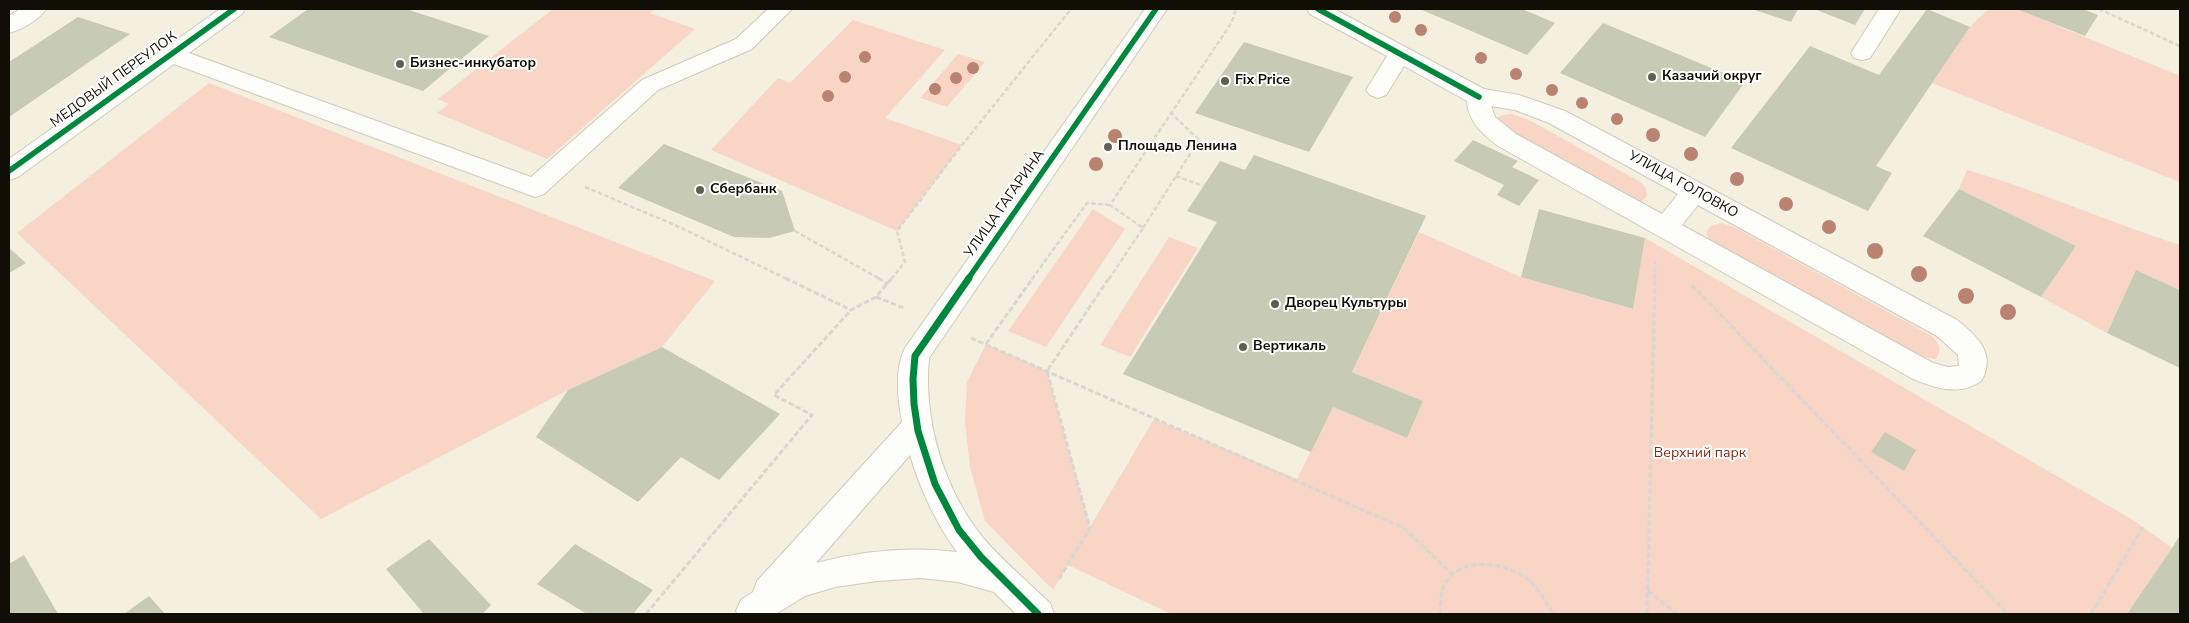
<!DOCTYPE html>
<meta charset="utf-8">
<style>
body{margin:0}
#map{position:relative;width:2189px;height:623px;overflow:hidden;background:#f4efde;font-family:"Nunito Sans",sans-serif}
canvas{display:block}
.frame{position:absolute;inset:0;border:10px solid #110f05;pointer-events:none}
</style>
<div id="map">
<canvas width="2189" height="623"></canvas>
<div class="frame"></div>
</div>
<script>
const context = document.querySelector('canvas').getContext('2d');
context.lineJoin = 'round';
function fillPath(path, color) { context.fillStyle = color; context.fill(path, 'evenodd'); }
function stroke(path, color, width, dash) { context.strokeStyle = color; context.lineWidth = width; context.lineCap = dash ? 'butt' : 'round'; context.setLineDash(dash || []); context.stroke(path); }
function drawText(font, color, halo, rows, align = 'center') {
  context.font = font + ' "Nunito Sans",sans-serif'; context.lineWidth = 4; context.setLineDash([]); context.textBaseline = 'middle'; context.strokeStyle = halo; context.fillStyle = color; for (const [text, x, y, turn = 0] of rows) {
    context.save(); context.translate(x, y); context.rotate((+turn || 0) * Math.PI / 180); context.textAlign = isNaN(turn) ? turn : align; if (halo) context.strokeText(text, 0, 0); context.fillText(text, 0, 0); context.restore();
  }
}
const green = new Path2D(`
 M553,9H655L650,13L695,29L547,159L437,113L449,104L438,99Z
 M1997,9H2016L2178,75L2180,82V182L1932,83L1970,27L1986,11Z
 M853,20L945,50L885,118L962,145L897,231L711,150L778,78L790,83Z
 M958,54L985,62L947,107L920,98Z
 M209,83L715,281L662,347L568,390L321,519L17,233Z
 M1512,114L1531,121L1642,183L1646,189L1647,196L1641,202L1626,201L1498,129L1496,119L1503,115Z
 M1967,170C2040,191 2108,222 2180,245V290L2136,270L2107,333L2041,297L2076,246L1959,189Z
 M1093,209L1125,229L1046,347L1008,331Z
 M1722,223L1736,228L1932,336C1940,345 1942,349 1936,359L1917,356L1710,241L1706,232L1711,226Z
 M1419,232L1521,277L1632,309L1645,238L2133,520L2172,548L2127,614H1171L1068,565L1053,590L985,521L970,467L965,422L967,382L986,344L1047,371L1090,527L1154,419L1297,479L1333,407L1407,438L1423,401L1352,372Z
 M1169,237L1198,248L1130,357L1100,345Z`);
const building = new Path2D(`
 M308,9H406L489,36L423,91L269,37Z
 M1420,9H1522L1555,23L1527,55Z
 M1752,9H1798L1791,22Z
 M1814,9H1865L1855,25Z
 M1927,9L1970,27L1876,166L1892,173L1868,211L1731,148L1810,46L1879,75Z
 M2016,9H2083L2098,15L2085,36Z
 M78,17L130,34L9,117V62Z
 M1603,23L1745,82L1705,137L1560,73Z
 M1244,42L1353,77L1309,152L1195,113Z
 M1473,140L1518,161L1512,167L1539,180L1519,206L1497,195L1504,185L1454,161Z
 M664,144L782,191L795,231L769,238L734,237L618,188Z
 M1254,155L1426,216L1352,372L1423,401L1407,438L1333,407L1311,452L1123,374L1217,222L1187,211L1220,161L1245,170Z
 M1959,189L2076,246L2041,297L1923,236Z
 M1539,209L1645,238L1633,309L1521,277Z
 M9,248L26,263L9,273Z
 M2136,270L2180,290V368L2107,333Z
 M662,347L780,414L719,480L681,457L638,502L536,437L568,390Z
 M1885,432L1916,450L1904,471L1871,452Z
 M2180,535V614H2127L2172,548Z
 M429,539L491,605L482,614H424L386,569Z
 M575,544L653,590L633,614H587L537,584Z
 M24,555L58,614H9V564Z
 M149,596L165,614H124Z`);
const pathFar1 = new Path2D(`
 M2099,9L2180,46
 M1176,176L1203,186
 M585,187L675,225L787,279
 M1143,228L1199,140L1172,114
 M795,231L880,279
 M891,279L905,262L897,231L962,145L1071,9
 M1032,279L1087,203L1110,205
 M1109,279L1143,228L1110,205L1232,22L1236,9
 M1655,279V261`);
const path = new Path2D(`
 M785,278L851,310L876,297L892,278
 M878,278L888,284
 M1692,285L2008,614
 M876,297L904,308
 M971,338L1404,528L1452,574
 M986,344L1033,278
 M1059,579L1090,528L1047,371L1109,278
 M1648,591L1677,614
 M646,614L812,415L774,395L851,310
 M1440,614C1441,607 1440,597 1442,591C1453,555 1500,561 1525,577C1538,587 1545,600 1553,614
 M1647,614L1655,278
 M2091,614L2143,527`);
const minor = new Path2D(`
 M20,9H46C39,20 21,30 9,33V16Z
 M220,9H245L242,14L189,53L531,177L642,80L736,39L768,9H792L752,49L658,90L544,194L535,197L174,64L18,177L9,180V159Z
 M1145,9H1167L929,358C923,421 944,490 984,539C1004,562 1028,582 1050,603L1054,614H1016L994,592L958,582L920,578L877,581L835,587L805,596L776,614H738L736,611L741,600L753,592L757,581L902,422C898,399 894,370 905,348ZM910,455C920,489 936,523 957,552C909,546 862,551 816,563Z
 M1307,9H1334L1484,89L1519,95L1565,111L1957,320C1977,336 1996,353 1982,380C1960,397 1936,388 1913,379L1498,146C1483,134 1468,122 1467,101L1404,66L1386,95L1378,98L1370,95L1366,90L1387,56L1310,14ZM1491,106L1515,110L1549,123L1678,194L1662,214L1516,134L1495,117ZM1698,205L1937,336L1958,355L1959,366L1948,367L1933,363L1682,225Z
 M1879,9H1901L1870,58L1862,60L1854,58L1851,53Z`);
const cyclewayFar1 = new Path2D(`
 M1318,9L1479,97
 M9,171L234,9
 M968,279L1156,9`);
const cycleway = new Path2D(`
 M969,278L915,356L913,379L914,404L918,431L935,484L959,530L981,557L1038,614`);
const trees = [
 [1395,17,6],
 [1421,30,6],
 [865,57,6],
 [1481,58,6],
 [973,68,6],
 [1516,74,6],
 [845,77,6],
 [956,78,6],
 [935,89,6],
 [1552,90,6],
 [828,96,6],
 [1582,103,6],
 [1617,119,6],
 [1653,135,7],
 [1115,136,7],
 [1691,154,7],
 [1096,164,7],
 [1737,179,7],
 [1786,204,7],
 [1829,227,7],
 [1875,251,8],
 [1919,274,8],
 [1966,296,8],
 [2008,312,8]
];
const markers = [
 [400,64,5,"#605d51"],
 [1652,77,5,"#605d51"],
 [1225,81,5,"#605d51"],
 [1108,147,5,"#605d51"],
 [700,190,5,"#605d51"],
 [1275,304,5,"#605d51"],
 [1243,347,5,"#605d51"]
];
const poiNames = [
 ["Бизнес-инкубатор",410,64],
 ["Казачий округ",1662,77],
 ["Fix Price",1235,81],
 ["Площадь Ленина",1118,147],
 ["Сбербанк",710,190],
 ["Дворец Культуры",1285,304],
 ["Вертикаль",1253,347]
];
const streetNames = [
 ["МЕДОВЫЙ ПЕРЕУЛОК",114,80,-36],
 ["УЛИЦА ГОЛОВКО",1683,185,29],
 ["УЛИЦА ГАГАРИНА",1005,204,-55]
];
const parkNames = [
 ["Верхний парк",1700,454]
];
fillPath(green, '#f9d5c6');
fillPath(building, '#c7cbb5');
stroke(minor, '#cecabd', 2);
stroke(pathFar1, '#d8d7d2', 2.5, [4.5, 2.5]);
stroke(path, '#d8d7d2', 3, [5.5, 2.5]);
fillPath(minor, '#fdfdfa');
stroke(cyclewayFar1, '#00873e', 5.5);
stroke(cycleway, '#00873e', 7);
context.fillStyle = '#ba8270';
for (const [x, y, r] of trees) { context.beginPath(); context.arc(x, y, r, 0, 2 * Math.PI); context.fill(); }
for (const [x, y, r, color] of markers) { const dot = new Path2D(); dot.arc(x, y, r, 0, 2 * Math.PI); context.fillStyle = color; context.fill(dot); stroke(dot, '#fff', 2); }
drawText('bold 14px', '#110f05', '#fff', poiNames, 'left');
drawText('14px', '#110f05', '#fff', streetNames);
drawText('14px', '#8a2816', '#fff', parkNames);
</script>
